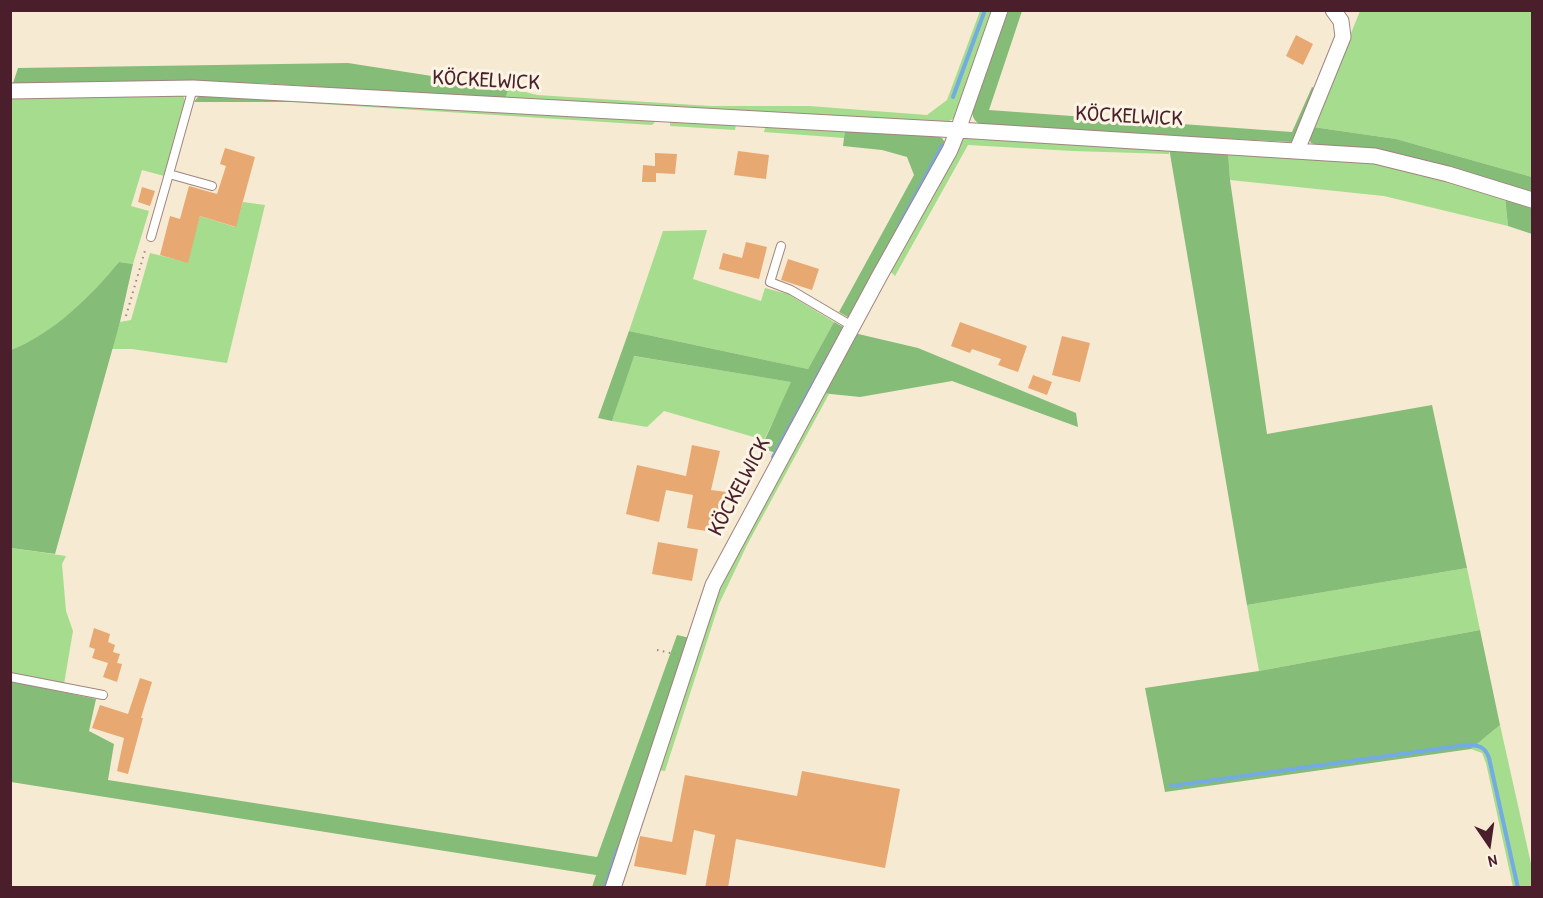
<!DOCTYPE html>
<meta charset="utf-8">
<style>
body{margin:0}
#map{position:relative;width:1543px;height:898px;overflow:hidden;background:#f7ead3;font-family:"Patrick Hand",sans-serif}
canvas{display:block}
.frame{position:absolute;inset:0;border:12px solid #4a1f2b;pointer-events:none}
.north{position:absolute;left:1459px;top:814px;width:60px;height:60px;-webkit-text-stroke:4px #fcf5e5;paint-order:stroke;rotate:167deg;font-size:16px;font-weight:700;line-height:24px;text-align:center;color:#4a1f2b}
.north::after{content:'';display:block;margin:auto;width:21px;height:27px;background:#4a1f2b;clip-path:polygon(50% 0,100% 100%,50% 72%,0 100%)}
</style>
<div id="map">
<canvas width="1543" height="898"></canvas>
<div class="frame"></div>
<div class="north">N</div>
</div>
<script>
const context = document.querySelector('canvas').getContext('2d');
context.lineJoin = 'round';
function fillPath(path, color) { context.fillStyle = color; context.fill(path, 'evenodd'); }
function stroke(path, color, width, dash) { context.strokeStyle = color; context.lineWidth = width; context.lineCap = dash ? 'butt' : 'round'; context.setLineDash(dash || []); context.stroke(path); }
function drawText(font, color, halo, rows, align = 'center') {
  context.font = font + ' "Patrick Hand",sans-serif'; context.lineWidth = 6; context.setLineDash([]); context.textBaseline = 'middle'; context.strokeStyle = halo; context.fillStyle = color; for (const [text, x, y, turn = 0] of rows) {
    context.save(); context.translate(x, y); context.rotate((+turn || 0) * Math.PI / 180); context.textAlign = isNaN(turn) ? turn : align; if (halo) context.strokeText(text, 0, 0); context.fillText(text, 0, 0); context.restore();
  }
}
const green = new Path2D(`
 M980,11H995L957,113L953,119L947,122L505,99L509,88L537,95L711,106H809L927,115L947,100Z
 M1360,11H1532V177L1396,139L1313,127Z
 M183,95L185,101L164,176L142,170L131,206L149,211L133,264L119,262C90,298 54,333 11,350V96Z
 M290,97L657,120L652,125L290,102Z
 M670,118L736,124L735,130L670,126Z
 M766,124L845,130L844,138L764,132Z
 M964,136L1169,148V154L1073,151L968,145L895,276L890,271L959,142Z
 M1228,152L1357,160L1445,179L1505,197L1508,226L1384,196L1230,180Z
 M243,202L265,205L227,363L132,349H111L120,322L131,320L150,253L187,262L200,216L235,227Z
 M707,230L693,279L761,301L765,288L788,294L834,322L808,369L629,331L663,231Z
 M633,356L792,382L764,440L664,411L647,427L612,421Z
 M821,393L829,394L747,545L719,604L665,771L656,770L710,606Z
 M11,548L66,556L62,564L66,611L73,631L64,684L11,673Z
 M1467,568L1480,630L1259,671L1247,605Z
 M1500,725L1532,868V887H1513L1486,763L1482,753L1471,749Z`);
const forest = new Path2D(`
 M1005,11H1022L989,110L1292,132L1312,87L1318,90L1299,136L1291,142L986,126C975,123 972,119 972,108Z
 M348,63L509,88L505,99L258,83L87,82L12,86L18,68Z
 M200,94L290,97V102H194Z
 M1313,127L1396,139L1532,177V194L1321,146L1311,143L1309,138Z
 M845,130L935,135L942,138L946,144L853,320L839,312L914,175L907,157L882,150L843,146Z
 M1169,148L1228,152L1230,180L1267,434L1432,405L1467,568L1247,605Z
 M1505,197L1532,206V234L1508,226Z
 M119,262L133,264L120,322L55,554L11,548V350C54,333 90,297 119,262Z
 M834,322L847,329L779,454L761,448L791,382L634,356L612,421L598,418L629,331L808,369Z
 M854,333L918,348L1076,413L1078,427L952,381L860,397L821,393Z
 M1480,630L1500,725L1471,749L1165,792L1145,688L1259,671Z
 M677,635L690,638L609,887H592L596,875L11,782L10,681L96,699L89,731L114,744L108,780L597,857Z`);
const stream = new Path2D(`
 M953,97L985,10
 M899,226L942,146
 M773,457L829,355
 M1171,786L1466,745C1478,745 1485,746 1489,758L1518,888
 M605,888L618,848`);
const building = new Path2D(`
 M1296,35L1313,44L1303,65L1286,56Z
 M225,148L255,157L236,227L200,216L188,263L160,255L170,216L180,219L189,186L217,194L226,166L220,164Z
 M738,151L769,155L766,179L734,175Z
 M655,153L677,154L675,174L656,173V182H642L643,165L655,166Z
 M142,187L155,191L150,206L138,202Z
 M746,242L767,247L759,279L719,269L723,253L742,258Z
 M788,259L819,269L812,290L781,280Z
 M960,322L1027,346L1018,372L998,365L1001,359L972,349L970,353L951,346Z
 M1062,336L1090,343L1080,382L1052,375Z
 M1033,375L1052,382L1047,395L1028,388Z
 M692,445L720,451L711,490L726,492L719,533L687,528L693,495L666,490L659,522L626,514L637,465L686,476Z
 M658,542L698,549L692,581L652,574Z
 M94,628L110,634L108,642L115,645L113,652L120,654L117,663L122,664L117,682L103,677L108,663L92,658L95,649L89,647Z
 M140,678L152,682L141,718H143L128,774L117,771L124,738L92,728L100,705L128,714Z
 M802,771L900,789L885,868L736,839L728,888H705L715,835L694,830L686,875L634,866L640,836L672,842L685,775L797,796Z`);
const path = new Path2D(`
 M126,316L146,247
 M657,650L675,654`);
const lane = new Path2D(`
 M193,88L169,174L212,186
 M151,237L169,174
 M781,246L770,282L791,290L852,326
 M10,677L103,695`);
const street = new Path2D(`
 M1000,10L958,130L1375,156L1448,174L1532,200
 M10,91L193,88L958,130L950,150L880,275L713,585L613,888
 M1297,150L1343,37L1341,21L1333,10`);
const streetNames = [
 ["KÖCKELWICK",486,81,3],
 ["KÖCKELWICK",1129,117,3],
 ["KÖCKELWICK",740,487,-62]
];
fillPath(green, '#a5dc8d');
fillPath(forest, '#84bc78');
stroke(stream, '#75abe3', 4);
fillPath(building, '#e8a872');
stroke(lane, '#a0847f', 10);
stroke(street, '#a0847f', 17);
stroke(path, '#a0847f', 2, [1.5, 4.5]);
stroke(lane, '#fff', 8);
stroke(street, '#fff', 15);
drawText('22px', '#4a1f2b', '#fcf5e5', streetNames);
</script>
